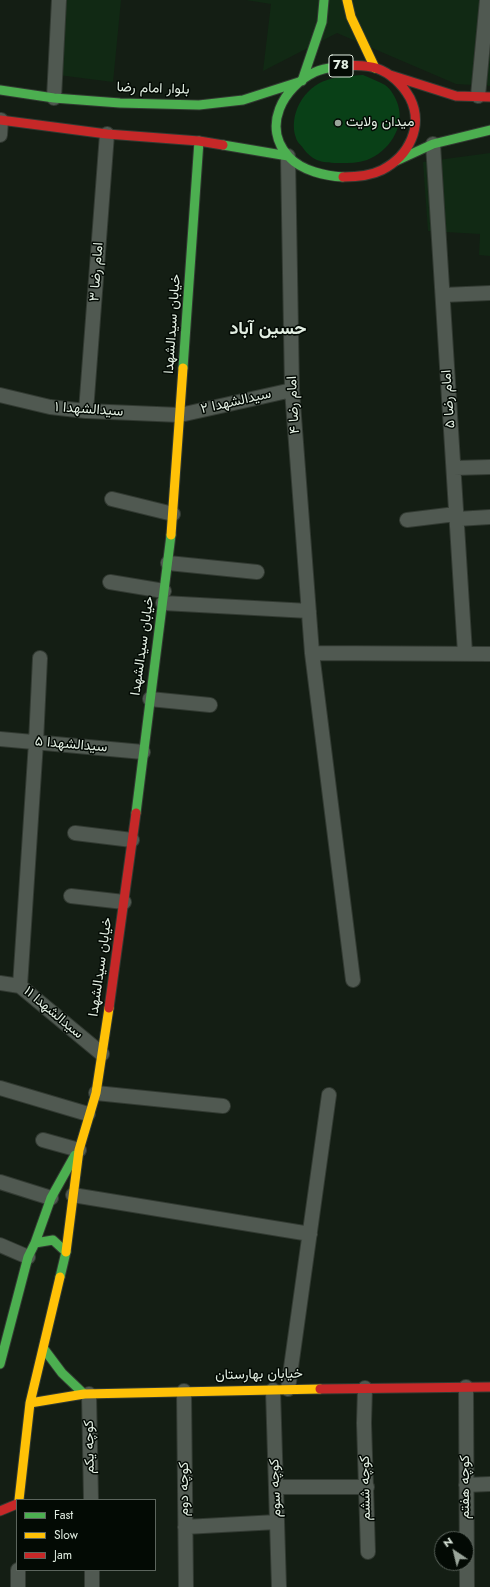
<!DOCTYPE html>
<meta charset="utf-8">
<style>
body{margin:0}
#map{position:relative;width:490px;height:1587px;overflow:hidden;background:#141e14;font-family:Jost,sans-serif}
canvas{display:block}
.legend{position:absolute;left:16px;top:1499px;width:140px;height:72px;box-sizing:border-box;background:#030a04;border:1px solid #5c655d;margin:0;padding:5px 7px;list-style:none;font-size:12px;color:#e2eee2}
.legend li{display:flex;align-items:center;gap:8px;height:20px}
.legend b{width:20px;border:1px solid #5c655d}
.north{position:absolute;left:434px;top:1531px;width:40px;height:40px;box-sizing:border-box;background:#030a04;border:1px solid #5c655d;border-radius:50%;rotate:325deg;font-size:11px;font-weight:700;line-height:16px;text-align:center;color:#e2eee2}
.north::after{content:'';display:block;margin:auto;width:14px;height:18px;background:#9aa59a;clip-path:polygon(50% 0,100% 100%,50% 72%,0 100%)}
</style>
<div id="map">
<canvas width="490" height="1587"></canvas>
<ul class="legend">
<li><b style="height:5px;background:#4caf50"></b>Fast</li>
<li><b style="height:5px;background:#ffc107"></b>Slow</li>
<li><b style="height:5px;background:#c62828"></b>Jam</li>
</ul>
<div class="north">N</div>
</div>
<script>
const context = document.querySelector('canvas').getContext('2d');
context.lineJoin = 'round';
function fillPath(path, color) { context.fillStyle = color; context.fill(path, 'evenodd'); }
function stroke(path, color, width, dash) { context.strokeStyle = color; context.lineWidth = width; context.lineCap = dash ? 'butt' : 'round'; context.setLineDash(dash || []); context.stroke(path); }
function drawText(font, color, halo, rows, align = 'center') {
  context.font = font + ' Jost,Vazirmatn,sans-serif'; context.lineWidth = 3; context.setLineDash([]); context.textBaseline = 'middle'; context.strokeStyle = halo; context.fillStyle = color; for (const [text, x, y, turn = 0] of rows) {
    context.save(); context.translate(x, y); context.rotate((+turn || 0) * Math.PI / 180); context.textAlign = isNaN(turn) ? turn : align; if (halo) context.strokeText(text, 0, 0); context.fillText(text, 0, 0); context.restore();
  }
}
const built = new Path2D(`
 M59,0H121L113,82L58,75Z
 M246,0H490V86L456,84L337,33L263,71L271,4Z
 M490,153V256L479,255L480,234L428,231L423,162Z`);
const green = new Path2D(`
 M363,75C370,78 378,81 385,85C391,89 396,98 398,105C405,128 388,152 367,160C358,163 349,163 340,163C324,163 313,162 303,148C301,145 297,142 296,138C288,115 304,87 327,80C338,76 351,76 363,75Z`);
const street = new Path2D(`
 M478,96L487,0
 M54,98L59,0
 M0,135L1,120
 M433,144L465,653
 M288,156L292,390L312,653L353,980
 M443,295L490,293
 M0,395L50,407L86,411L180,415L292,390
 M86,411L107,134
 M454,468L490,467
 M112,499L173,514
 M457,519L490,517
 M407,520L456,514
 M168,563L257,572
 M110,582L164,591
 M163,603L309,611
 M312,653L490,654
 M150,699L210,705
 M0,739L143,752
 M75,833L132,840
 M71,896L124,902
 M0,983L20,986L102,1054
 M20,986L36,742L40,658
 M0,1088L88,1114
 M96,1093L223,1106
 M43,1140L79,1150
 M0,1182L51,1198
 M73,1195L310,1234
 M0,1245L28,1257
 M466,1387L467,1587
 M365,1388L364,1423L368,1552
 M288,1389L329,1095
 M273,1390L279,1587
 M184,1391L186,1587
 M89,1394L91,1500
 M466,1485L490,1484
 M276,1487H367
 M185,1527L277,1522
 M92,1570V1587
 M18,1587V1570`);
const fast = new Path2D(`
 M302,81L322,22L324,0
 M0,90L54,98L120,103L199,105L243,100L299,82
 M223,145L288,156
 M396,161L433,144L490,130
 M343,177C326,176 302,171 289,157C261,127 283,87 315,72C324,68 335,67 345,65
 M183,368L199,141
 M136,813L171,535
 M35,1243L51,1198L75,1155
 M44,1349L62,1373L84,1394
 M0,1364L28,1257L35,1243L53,1240L66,1252L60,1277`);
const slow = new Path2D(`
 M347,0L351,17L375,68
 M171,535L183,368
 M66,1252L79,1150L96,1093L109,1008
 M30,1403L84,1394L320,1389
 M19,1500L30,1403L60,1277`);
const jam = new Path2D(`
 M390,75L456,96L490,97
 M0,120L107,134L199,141L223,145
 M343,177C356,177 370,176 382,170C409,156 424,126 410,98C402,84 390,73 376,68C366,65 355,66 345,65
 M109,1008L136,813
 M320,1389L490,1387
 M0,1511L17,1504`);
const markers = [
 [338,123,4,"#9aa59a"]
];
const shields = [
 [341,66,24]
];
const shieldNames = [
 ["78",341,66]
];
const streetNames = [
 ["بلوار امام رضا",153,89,2],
 ["امام رضا ۳",97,272,-86],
 ["خیابان سیدالشهدا",173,324,-86],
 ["امام رضا ۵",449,399,-94],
 ["سیدالشهدا ۲",236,402,-13],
 ["امام رضا ۴",294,405,-93],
 ["سیدالشهدا ۱",89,410,4],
 ["خیابان سیدالشهدا",143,646,-82],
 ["سیدالشهدا ۵",71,745,5],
 ["خیابان سیدالشهدا",101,967,-82],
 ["سیدالشهدا ۱۱",53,1013,40],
 ["خیابان بهارستان",259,1375,-1],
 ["کوچه یکم",90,1447,-91],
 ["کوچه هفتم",466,1487,-90],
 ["کوچه سوم",276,1488,-92],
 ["کوچه ششم",366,1488,-91],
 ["کوچه دوم",185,1489,-90]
];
const poiNames = [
 ["میدان ولایت",346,123]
];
const districtNames = [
 ["حسین آباد",268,330]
];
fillPath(built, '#112914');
fillPath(green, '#094017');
stroke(street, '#323a32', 16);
stroke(fast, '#323a32', 11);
stroke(slow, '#323a32', 11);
stroke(jam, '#323a32', 11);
stroke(street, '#505951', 14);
stroke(fast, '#4caf50', 9);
stroke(slow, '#ffc107', 9);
stroke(jam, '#c62828', 9);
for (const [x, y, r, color] of markers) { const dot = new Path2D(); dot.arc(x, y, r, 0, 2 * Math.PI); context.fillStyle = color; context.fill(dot); stroke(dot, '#030a04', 1.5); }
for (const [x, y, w] of shields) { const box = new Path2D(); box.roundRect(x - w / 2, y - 11, w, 22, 3); context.fillStyle = '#030a04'; context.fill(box); stroke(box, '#e2eee2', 1); }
drawText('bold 13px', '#e2eee2', null, shieldNames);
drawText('14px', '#e2eee2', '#030a04', streetNames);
drawText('14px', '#e2eee2', '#030a04', poiNames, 'left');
drawText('bold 18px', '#e2eee2', '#030a04', districtNames);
</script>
